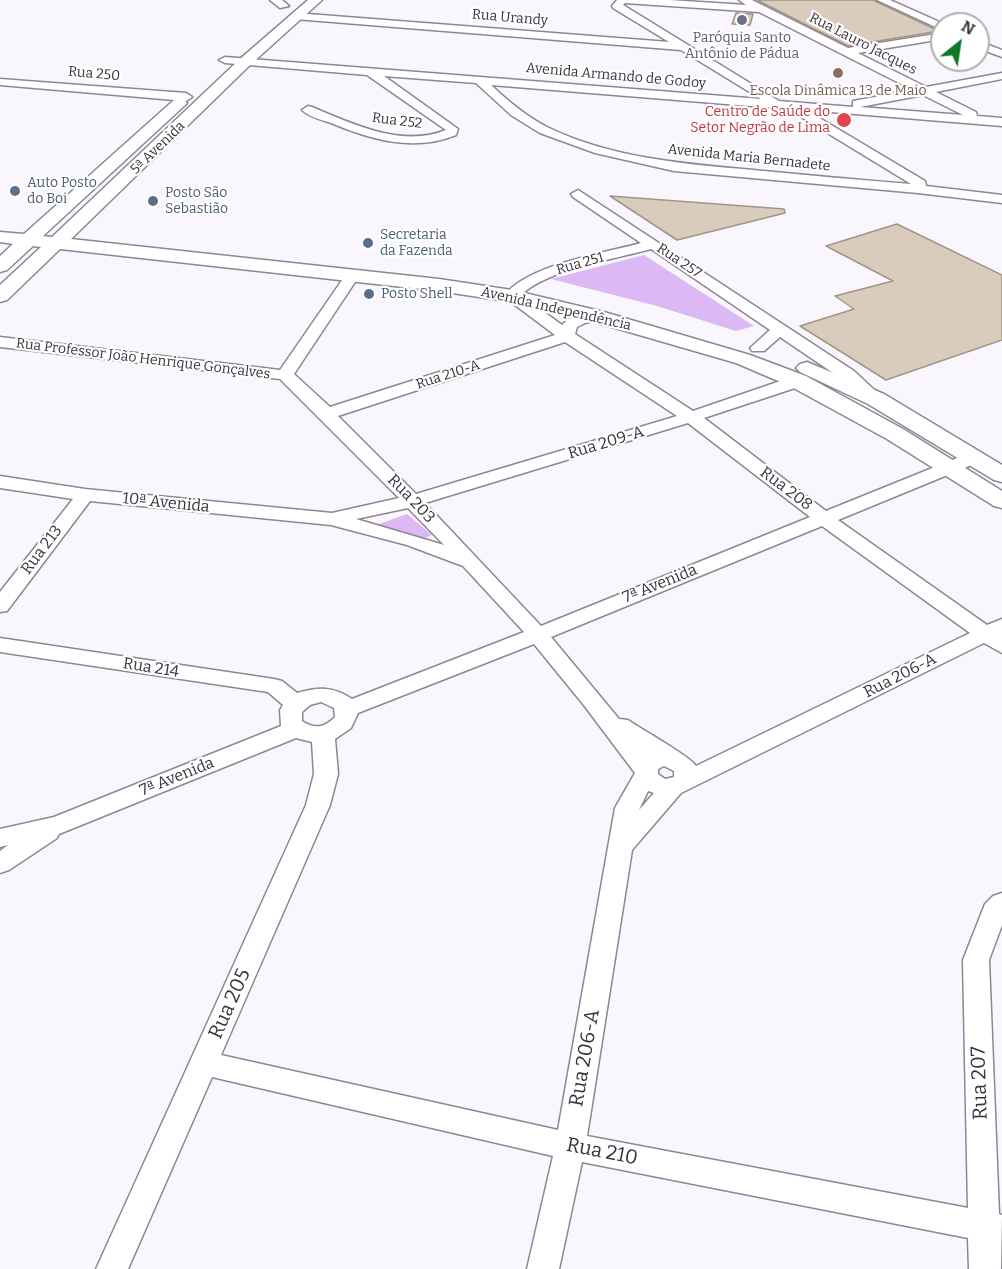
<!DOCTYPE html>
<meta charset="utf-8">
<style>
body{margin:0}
#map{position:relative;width:1002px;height:1269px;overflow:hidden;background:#faf6fd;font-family:Bitter,serif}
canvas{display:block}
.north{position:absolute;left:930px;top:12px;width:60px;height:60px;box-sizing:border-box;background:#fff;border:2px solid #afaeb1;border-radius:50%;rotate:30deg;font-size:16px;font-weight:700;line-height:24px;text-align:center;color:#38343b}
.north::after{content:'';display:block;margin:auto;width:21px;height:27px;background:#11782b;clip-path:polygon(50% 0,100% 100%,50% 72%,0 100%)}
</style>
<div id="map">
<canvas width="1002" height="1269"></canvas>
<div class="north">N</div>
</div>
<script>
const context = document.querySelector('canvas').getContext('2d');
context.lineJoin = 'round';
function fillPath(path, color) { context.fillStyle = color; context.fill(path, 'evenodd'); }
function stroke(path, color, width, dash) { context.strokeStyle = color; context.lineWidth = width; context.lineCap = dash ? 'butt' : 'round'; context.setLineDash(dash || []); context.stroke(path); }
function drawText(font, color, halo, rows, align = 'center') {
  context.font = font + ' Bitter,serif'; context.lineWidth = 4.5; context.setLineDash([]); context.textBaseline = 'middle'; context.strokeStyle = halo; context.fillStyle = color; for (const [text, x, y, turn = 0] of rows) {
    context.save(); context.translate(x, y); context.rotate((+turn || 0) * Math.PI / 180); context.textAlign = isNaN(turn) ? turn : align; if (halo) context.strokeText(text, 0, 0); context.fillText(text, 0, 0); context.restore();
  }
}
const green = new Path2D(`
 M644,255L754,326L736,331L657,306L551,279Z
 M407,514L432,535L421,540L376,525Z`);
const building = new Path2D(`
 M757,0H873L939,31L848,46Z
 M736,13L753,14L750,25L732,24Z
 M610,196L784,209L785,213L677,240Z
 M897,224L1002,275V340L886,380L800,326L854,309L835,296L893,281L826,246Z`);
const minor = new Path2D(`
 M270,0H282L289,6L280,8Z
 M617,0H669L746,5L739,0H752L848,48L942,33V39L858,53L926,87L1002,73V79L936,92L976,112L977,116L1002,118V126L806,110L925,181L926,186L1002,195V203L918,193L674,171L595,153L540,133L511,115L476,83L384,76L458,129L456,135C414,152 372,140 331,123C322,120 309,117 302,110L308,106L312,107C353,124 402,148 446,130L367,75L225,63L219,60L225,57L761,99L681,50L295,19L290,16L295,13L669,42L613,8L612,6ZM625,3L759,12L913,90L853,101V107L779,101L623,5ZM491,85L788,109L911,184C859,180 806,175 753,170C684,164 612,158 549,128C527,117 508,101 491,85ZM923,95L963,115L860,107Z
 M877,0H890L944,24H942V30Z
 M978,41L1002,50V57L978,48Z
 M0,79L186,93L192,97L186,101L0,85Z
 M578,190L854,371L884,399L882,403H870L842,379L780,337L764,351H752L750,348L770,330L651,249C615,259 546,270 521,295L562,325C571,315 589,309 602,313L605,316L602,319L585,323L577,327L575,334L693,411L792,377H804L806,381L804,385L704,418L826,511L967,454H979L982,458L979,462L838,520L987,625L1002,619V653L984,643L681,793L632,850L587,1136L968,1208L963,960L985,904L993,896L1002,893V925L989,960L999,1214L1002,1215L1001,1269H969L968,1238L582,1162L559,1269H527L553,1156L212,1077L128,1269H96L306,805L314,774L312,742L296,738L59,834L57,838L9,870L0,873V851L8,845L0,847V829L54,817L281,726L280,710L283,705L268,692L0,652V638L274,679L282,681L297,693C318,687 333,686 352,699L524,632L463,566L407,545L331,525L90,501L7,611L0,612V592L73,499L0,488V476L85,489L332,513L399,498L280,379L0,347V337L280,370L347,273L352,272L359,276L294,374L330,407L555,335L507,299L504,296C527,265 604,253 641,243L573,197L571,194ZM565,342L677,416L416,494L338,416ZM688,423L810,517L541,626L425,503ZM408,508L444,545L356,519ZM822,526L970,633L696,766C690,756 642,730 628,720L619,719L551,637ZM534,644L583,704L635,773L615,808L558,1130L221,1055L330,805L338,774L335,739L351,728L358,713ZM321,702L334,708L335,717C325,727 315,730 302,721V712L310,705ZM664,766L674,771V777L665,779L658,774V769ZM648,791L654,793L639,810Z`);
const major = new Path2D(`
 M308,0H322L250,65L71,239L439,279L512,290L604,312L750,355L806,376L903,429L1002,491V508L994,506L887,439L790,386L736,363L591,321L512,302L439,291L60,249L7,300L0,302V285L41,247L33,246L7,270L0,272V256L13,244L0,242V232L24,234L174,100H184L187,103L184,106L43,236L52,237L240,59Z
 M807,362L884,394L1002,465V482L994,480L868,404L800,372L796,368L800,364Z`);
const markers = [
 [742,20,6,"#6b7280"],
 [838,73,6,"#8d6e63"],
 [844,120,8,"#e0444e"],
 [15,191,6,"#5c6f8a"],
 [153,201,6,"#5c6f8a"],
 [368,243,6,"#5c6f8a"],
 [369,294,6,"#5c6f8a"]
];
const farStreetnames = [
 ["Rua Urandy",510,18,5],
 ["Rua Lauro Jacques",863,44,27],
 ["Rua 250",94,74,5],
 ["Avenida Armando de Godoy",616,76,5],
 ["Rua 252",397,121,7],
 ["5ª Avenida",158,148,-44],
 ["Avenida Maria Bernadete",749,158,6],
 ["Rua 257",679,261,34],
 ["Rua 251",580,264,-16],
 ["Avenida Independência",556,309,13],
 ["Rua Professor João Henrique Gonçalves",143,359,7],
 ["Rua 210-A",448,375,-18]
];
const farWorshipnames = [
 ["Paróquia Santo",742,38],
 ["Antônio de Pádua",742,54]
];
const farEducationnames = [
 ["Escola Dinâmica 13 de Maio",838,91]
];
const farHealthnames = [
 ["Centro de Saúde do",830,112],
 ["Setor Negrão de Lima",830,128]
];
const farServicenames = [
 ["Auto Posto",27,183],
 ["do Boi",27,199],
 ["Posto São",165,193],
 ["Sebastião",165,209],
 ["Secretaria",380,235],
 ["da Fazenda",380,251],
 ["Posto Shell",381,294]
];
const streetNames = [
 ["Rua 209-A",606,443,-17],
 ["Rua 208",786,489,37],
 ["Rua 203",411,499,46],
 ["10ª Avenida",166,503,6],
 ["Rua 213",42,550,-53],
 ["7ª Avenida",660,584,-22],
 ["Rua 214",151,668,9],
 ["Rua 206-A",900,676,-27],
 ["7ª Avenida",177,777,-22]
];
const nearStreetnames = [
 ["Rua 205",230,1004,-66],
 ["Rua 206-A",585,1058,-80],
 ["Rua 207",980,1083,-92],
 ["Rua 210",602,1152,11]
];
fillPath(green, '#dcb9f5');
fillPath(building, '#daccbd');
stroke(building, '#a29586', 1.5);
stroke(minor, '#8e8595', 3);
stroke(major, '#8e8595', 3);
fillPath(minor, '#fff');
fillPath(major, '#fff');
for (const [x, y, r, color] of markers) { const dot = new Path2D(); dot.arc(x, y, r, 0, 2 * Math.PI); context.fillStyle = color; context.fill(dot); stroke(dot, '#fff', 2); }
drawText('14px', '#38343b', '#fff', farStreetnames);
drawText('14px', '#5b616d', '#fff', farWorshipnames);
drawText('14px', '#785e54', '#fff', farEducationnames);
drawText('14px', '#be3a42', '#fff', farHealthnames, 'right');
drawText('14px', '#4e5e75', '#fff', farServicenames, 'left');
drawText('16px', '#38343b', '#fff', streetNames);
drawText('20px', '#38343b', '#fff', nearStreetnames);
</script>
